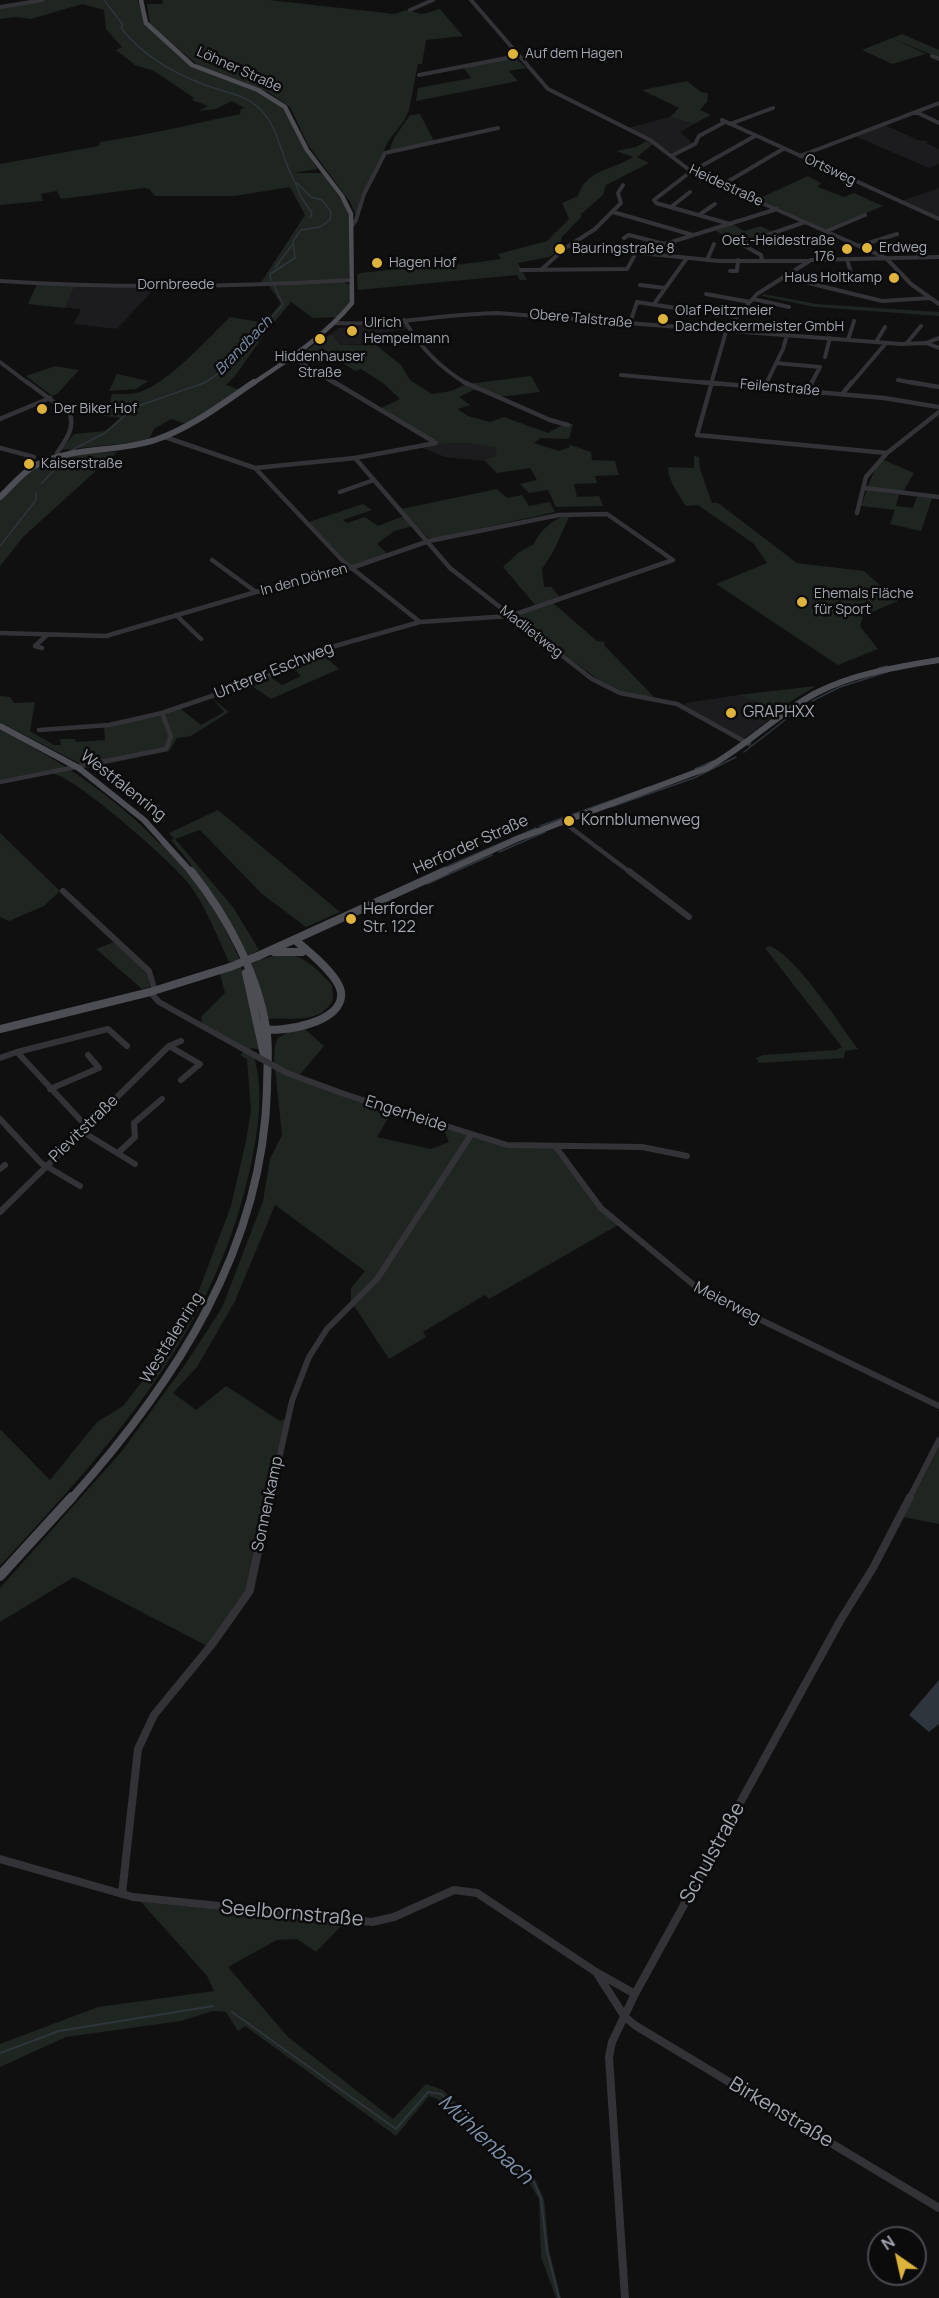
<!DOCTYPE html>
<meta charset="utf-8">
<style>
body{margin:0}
#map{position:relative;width:939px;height:2298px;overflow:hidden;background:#101011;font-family:Manrope,sans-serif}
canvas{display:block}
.north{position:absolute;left:867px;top:2226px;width:60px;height:60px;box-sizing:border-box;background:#0b0b0c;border:2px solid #47494e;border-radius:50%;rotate:326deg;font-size:16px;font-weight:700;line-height:24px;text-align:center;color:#a2a6b0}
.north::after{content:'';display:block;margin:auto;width:21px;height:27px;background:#deb33b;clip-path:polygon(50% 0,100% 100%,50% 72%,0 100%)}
</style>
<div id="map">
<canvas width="939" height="2298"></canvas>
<div class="north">N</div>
</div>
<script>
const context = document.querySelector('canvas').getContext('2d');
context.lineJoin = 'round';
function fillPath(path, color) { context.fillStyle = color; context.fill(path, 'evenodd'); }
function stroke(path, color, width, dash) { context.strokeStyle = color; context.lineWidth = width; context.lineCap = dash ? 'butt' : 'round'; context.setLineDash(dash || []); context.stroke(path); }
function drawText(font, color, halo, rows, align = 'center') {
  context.font = font + ' Manrope,sans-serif'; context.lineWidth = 5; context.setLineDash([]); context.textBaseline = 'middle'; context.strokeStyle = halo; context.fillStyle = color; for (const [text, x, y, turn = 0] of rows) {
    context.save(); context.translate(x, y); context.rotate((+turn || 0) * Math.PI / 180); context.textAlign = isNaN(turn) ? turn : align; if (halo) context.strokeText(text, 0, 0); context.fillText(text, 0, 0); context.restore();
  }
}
const built = new Path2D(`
 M670,117L694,124L680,132L693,143L675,153L668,152L627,128Z
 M885,125L918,140L929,141L926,143L939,149V164L929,168L855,136Z
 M939,188V217H937L901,201Z
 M37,284L155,288L117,329L74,324L81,309L28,304Z
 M403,322L407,329L388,332L393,343L341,345L331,334L338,328Z
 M466,443L498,448L495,456L482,461L445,457L420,447L439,444Z
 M738,695L777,710L775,715L741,741L682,708L686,703Z`);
const green = new Path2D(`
 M48,0H138L146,25L186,62L254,90L284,108L306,152L318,169L292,173H322L345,205L349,216V277L346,280L260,284L305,215L290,187L235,196H155L149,189L144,188L61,199L57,191L41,194L43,201L0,205V164L99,146L100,142C147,135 193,124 240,114L241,109L245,108L232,101L216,109L198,111L208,106L192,100L194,98L154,71L135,65L116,50L122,47L106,29L104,10L82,4L31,19L15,17L0,19V8Z
 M163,0H269L395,14L406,10L423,14L440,9L463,36L426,40L422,64H418L409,110L404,121L389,140L363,194L356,215L350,202L308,145L290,107L268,92L199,66L150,25L147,4H162Z
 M902,34L939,50V58L894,39L926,54L892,64L862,50Z
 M515,57L526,68L509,71L518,81L416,101L418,88L471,78L463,67Z
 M687,81L701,92L708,93L707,102L700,110L711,115L694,124L670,117L679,108L642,90Z
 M420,114L434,141L389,151L394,138L410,115Z
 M646,141L653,144L637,157L649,163L606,185L603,195L581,214V217L562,237L558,251L549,257L518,263L527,280H520L517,275L358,290L357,275L360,273L418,267L426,269L501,259L498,254L547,241L569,219L562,203L578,196C585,170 613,170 633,157L616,151L636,147Z
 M808,176L821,183L818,187L844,197L854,193L883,206L827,230L758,199Z
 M732,224L744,231L761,226L772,232L738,243L714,230Z
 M343,282L350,285V304L340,317L313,318L291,302L266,332L235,376L226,385L240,390L186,424L171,419L154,429L148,441L61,450L74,434L105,431L120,418L93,414L94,406H109L112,394C121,394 132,395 140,392C172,380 205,341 230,317L265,323L281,303L269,286Z
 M37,284L75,285L65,308L28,304Z
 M763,294L817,304L939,312V316L815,307L762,296Z
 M331,334L341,345H376L401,365L410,380L432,394L451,391L467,384L531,376L540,392L499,397L474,390L459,397L470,405L458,409L468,416L490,422L504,417L548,433L564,424H573L569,439L541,438L534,443L559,451L570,447L568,444L591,452L592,460L615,461L619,475L595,476L597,483L574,484L577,497L599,496L603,506L556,507L548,490L529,493L520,484L537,480L530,468L497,473L484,460L495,456L497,448L466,443L439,444L381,408L400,399L383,383L361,369L355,371L326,352L296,357Z
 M55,366L79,370L57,394L52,396L26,376Z
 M117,374L148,381L136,389L109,391Z
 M117,452L24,536L0,566V500C10,490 20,479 31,471C53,454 90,453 117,452Z
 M694,456L699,457L700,469L712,503H718L797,563L864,571L898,601L863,616L860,626L878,649L838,665L716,584L767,563L754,544L698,505L686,506C679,495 668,481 668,467L694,468Z
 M884,460L914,473L903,492L871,488L868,485L877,466Z
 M497,489L507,498L522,495L529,506L550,502L555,512L432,539L428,538L401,509Z
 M867,490L899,495L896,506L913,508L917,497L932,498L921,531L890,524L895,510L861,506Z
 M363,504L372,510L343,520L347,523L365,517L378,526L404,516L413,526L394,531L377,544L388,554L351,566L309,522Z
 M570,515L553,552L542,569L544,587H551L560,597L536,606L503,567L518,553L534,544C538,532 556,516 570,515Z
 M552,602L597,641L605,642L604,645L655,698L621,692L604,684L514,617L516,614Z
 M320,652L339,669L271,699L249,684L269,676L282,685L301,676L297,672L294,664Z
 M816,686L777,710L738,695Z
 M0,696L10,697L14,703L35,702L30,731L54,745H61L60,739H75L76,742L105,740L104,727L159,716L181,709L201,725L224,712L212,698L229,712L191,736L177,738L169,751L88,768L0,722Z
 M0,730C61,761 112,794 160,844L163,843C196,877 221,917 240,960L229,962C217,936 206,907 189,884C172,862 78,779 54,774C37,770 17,777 0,780Z
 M218,810L340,912L306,927L262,894L200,830L175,839L233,907L259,950L246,957C227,913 202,877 171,840L174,839L169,833Z
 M0,833L60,891L44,906L9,921L0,917Z
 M114,942L147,972L150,987L142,989L96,949Z
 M769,946C796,955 839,1024 858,1049L845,1051L844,1058L759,1063L756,1058L763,1055L836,1050L842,1047L765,948Z
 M280,954C303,953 317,969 332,985L333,1000C319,1025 291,1017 268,1019L249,963Z
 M241,966L252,1007L261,1050L251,1048C265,1084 259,1127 251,1164C216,1331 112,1445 0,1566V1429L50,1480L97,1422L123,1406L156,1364L196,1298L231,1206L246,1141L251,1111L247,1059L240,1055L247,1049L202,1023L201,1017L225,993L220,974Z
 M305,1029L324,1046L298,1077L392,1112L377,1137L431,1149L449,1142L443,1128L504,1146L550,1145L597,1205L618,1225L489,1299L485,1295L423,1332L426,1337L389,1359L351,1301V1288L365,1271L275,1205L235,1301L197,1367L173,1393L196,1410L226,1386L280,1421L284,1419L288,1425L254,1592L213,1649L74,1577L0,1622V1588L122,1451L184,1366L222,1308L263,1201L270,1159L282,1135L274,1059L275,1045L278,1038L288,1032Z
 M939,1447V1524L903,1517Z
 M141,1902L344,1923L316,1952L297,1939L277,1940L228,1967L288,2037L393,2119L426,2084L443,2090L535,2179L544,2199L549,2250L561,2298H556L541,2257L539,2199L530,2184L437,2099L429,2096L396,2136L245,2026L238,2031L226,2012L213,2011L181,2021L66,2037L0,2067V2044L98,2007L214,1991L207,1976Z`);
const water = new Path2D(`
 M939,1680V1724L929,1732L909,1715Z`);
const streamFar1 = new Path2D(`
 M104,0L123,25L121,28C142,55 173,73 205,85C223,92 245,94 260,109C279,127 281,158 294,180
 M295,182L301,197L312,213L310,218
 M275,268L292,245
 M271,281L270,274L295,258L293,241L301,230L320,227L330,220L331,212L322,200L311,197L297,183
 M70,451L105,433L129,412L141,405L204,383L215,376L283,305L274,285
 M41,484L66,458
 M0,546L36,500V493
 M879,668L887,666
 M812,701L840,687L887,672
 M780,712L814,691
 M744,752L804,705
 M695,769L713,761
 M611,807L694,778L736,757
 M540,826L649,787
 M499,852L545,832
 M446,867L536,828
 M427,884L492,855`);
const stream = new Path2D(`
 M232,2012L396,2129L428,2092L441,2094L534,2182L541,2199L547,2251L559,2298
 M0,2053L59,2031L213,2006`);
const minorFar3 = new Path2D(`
 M471,0L548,89L650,140L692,172L886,258L911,284L939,304
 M0,7L43,0
 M410,10L433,0
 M932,56L939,59
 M419,75L517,56
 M916,112L939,123
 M722,120L939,219
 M730,124L773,108
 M671,156L695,144L699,136L725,122
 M800,156L939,103
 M722,185L783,149
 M671,207L690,192
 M613,212L693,235
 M699,215L715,204
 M730,224L656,203L654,200L689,173L755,136
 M351,227L356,220L364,194L385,153L498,128
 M827,231L865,215
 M624,238L629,235L664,244
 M571,245L590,249
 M859,246L897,234
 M640,253L719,261H808
 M847,259L851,273L848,279
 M707,260L714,244
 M762,260L761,255L743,245L744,243L805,222
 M542,269L564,249L595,229L621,203L618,193L623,185
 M521,270L627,269L636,253L777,209
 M730,271H737L738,260
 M784,277L882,301L930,298
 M0,281C118,289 234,287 352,280
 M640,285L665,288
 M706,294L750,302
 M753,299L789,307
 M654,304L687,258
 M404,320C421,348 439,367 467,384
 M335,323C389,326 443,314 497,313L901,344L926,343L939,338
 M630,323L637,302L682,309
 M848,340L854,321
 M876,342L885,327
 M926,343L939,348
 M906,344L921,326
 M292,357L336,384
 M825,357L830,338
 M0,362L29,384
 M776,363L820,367L811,384
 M621,375L719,384
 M898,380L919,384
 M711,384L727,328L757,294L811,260L939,257
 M766,384L783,349L787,335
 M851,384L886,343`);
const minorFar2 = new Path2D(`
 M27,382L70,414C75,429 65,441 57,453L59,457
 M334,382L436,443
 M464,382L550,420L568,425
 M701,382L884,398L939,407
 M712,382L697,435L887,453
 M910,382L939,387
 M764,387L766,382
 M808,390L812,382
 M843,393L852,382
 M0,419L50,398
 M165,437L255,468L344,562L420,622
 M0,448L34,457
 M355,458L450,568L592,679L620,693L677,704L749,744
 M255,468L355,458L436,443
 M865,488L939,497
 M340,492L374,480
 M857,513L866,477L887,453L939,412
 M212,560L256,592
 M176,615L201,639
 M0,633L106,636L256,592L351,568L429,541L559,515L607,514L673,560
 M42,648L35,646L47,635
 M39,730L109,725L162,713L259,680L328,648L420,622L510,616L673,560
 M0,782L166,749L171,736L162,713
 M562,821L631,873`);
const minorFar1 = new Path2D(`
 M629,871L689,917
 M63,891L149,971L155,991
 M150,992L159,1002L245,1050
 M169,1046L200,1064L181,1080
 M17,1052L108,1029L127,1046
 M0,1058L17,1052L87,1127
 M287,1073L347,1095L507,1145L642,1147L687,1156
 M50,1089L99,1068L88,1055
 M0,1119L41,1163L80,1186
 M83,1132L135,1164
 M555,1146L601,1208L701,1291L939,1406
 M118,1153L135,1137L134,1123L162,1099
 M0,1169L5,1165
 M0,1212L169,1046L181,1041
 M270,1499L292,1401L309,1357L327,1329L377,1279L471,1135
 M909,1499L939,1440`);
const minor = new Path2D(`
 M0,1859L133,1897L372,1922L394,1917L454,1890L477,1893L596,1972L635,1994
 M122,1894L138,1749L154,1715L213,1643L249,1592L270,1497
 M598,1975L625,2017L636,2026L939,2208
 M625,2298L609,2057L612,2042L635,1994L840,1621L873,1568L910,1497`);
const majorFar3 = new Path2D(`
 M141,0L146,23L192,65L258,90L285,107L307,150L342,196L351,214L352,303C325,336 288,360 252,384`);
const majorFar2 = new Path2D(`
 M0,497C11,487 21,474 34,466C71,446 116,453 155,440C191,428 223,403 254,382
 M0,726L75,766
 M80,769L144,820L192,873
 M442,873L517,839L707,768C747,746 778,713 818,692C856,673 898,667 939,660`);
const majorFar1 = new Path2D(`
 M274,952H302
 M258,956L445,871
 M246,973L264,1055
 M0,1029L150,992L230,967
 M260,1029C281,1033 345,1023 341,992C338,975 308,951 295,940
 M71,1499C174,1384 263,1249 267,1089C267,1071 269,1053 267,1035C260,977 227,916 191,871`);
const major = new Path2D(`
 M0,1576L72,1497`);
const minorBridge = new Path2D(`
 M245,1050L287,1073`);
const majorBridgeFar1 = new Path2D(`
 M75,766L80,769`);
const majorBridge = new Path2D(`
 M230,967L258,956`);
const markers = [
 [513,54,6,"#deb33b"],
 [867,248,6,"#deb33b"],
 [560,249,6,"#deb33b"],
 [847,249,6,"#deb33b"],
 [377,263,6,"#deb33b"],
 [894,278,6,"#deb33b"],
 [663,319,6,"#deb33b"],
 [352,331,6,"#deb33b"],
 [320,339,6,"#deb33b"],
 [42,409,6,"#deb33b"],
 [29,464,6,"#deb33b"],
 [802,602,6,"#deb33b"],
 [731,713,6,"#deb33b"],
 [569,821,6,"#deb33b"],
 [351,919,6,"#deb33b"]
];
const farPoinames = [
 ["Auf dem Hagen",525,54],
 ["Oet.-Heidestraße",835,241,"right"],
 ["176",835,257,"right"],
 ["Erdweg",879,248],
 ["Bauringstraße 8",572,249],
 ["Hagen Hof",389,263],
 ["Haus Holtkamp",882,278,"right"],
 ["Olaf Peitzmeier",675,311],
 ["Dachdeckermeister GmbH",675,327],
 ["Ulrich",364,323],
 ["Hempelmann",364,339],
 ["Hiddenhauser",320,357,"center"],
 ["Straße",320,373,"center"],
 ["Der Biker Hof",54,409],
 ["Kaiserstraße",41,464],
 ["Ehemals Fläche",814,594],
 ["für Sport",814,610]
];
const farStreetnames = [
 ["Löhner Straße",239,70,24],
 ["Ortsweg",830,170,25],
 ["Heidestraße",726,186,25],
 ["Dornbreede",176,285],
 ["Obere Talstraße",581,319,5],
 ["Feilenstraße",780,388,5],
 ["In den Döhren",304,580,-15],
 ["Madlietweg",531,632,38]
];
const farWaternames = [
 ["Brandbach",244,346,-46]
];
const streetNames = [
 ["Unterer Eschweg",274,671,-22],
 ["Westfalenring",123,786,38],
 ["Herforder Straße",471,845,-24],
 ["Engerheide",406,1114,18],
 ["Pievitstraße",84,1129,-44],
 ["Meierweg",727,1303,27],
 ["Westfalenring",172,1338,-58],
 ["Sonnenkamp",268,1504,-78]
];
const poiNames = [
 ["GRAPHXX",743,713],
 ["Kornblumenweg",581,821],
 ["Herforder",363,910],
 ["Str. 122",363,928]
];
const nearStreetnames = [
 ["Schulstraße",713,1853,-61],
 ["Seelbornstraße",292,1914,5],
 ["Birkenstraße",781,2113,31]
];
const nearWaternames = [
 ["Mühlenbach",485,2140,43]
];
fillPath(built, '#1c1c1e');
fillPath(green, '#1f2520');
fillPath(water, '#2f353c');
stroke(streamFar1, '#2f353c', 1.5);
stroke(stream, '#2f353c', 2);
stroke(minorFar3, '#333337', 4);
stroke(minorFar2, '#333337', 4.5);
stroke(minorFar1, '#333337', 6);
stroke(minor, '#333337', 8);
stroke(majorFar3, '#4d4e54', 4.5);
stroke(majorFar2, '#4d4e54', 6);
stroke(majorFar1, '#4d4e54', 8);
stroke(major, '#4d4e54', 10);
stroke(minorBridge, '#333337', 6);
stroke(majorBridgeFar1, '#4d4e54', 6);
stroke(majorBridge, '#4d4e54', 8);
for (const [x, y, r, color] of markers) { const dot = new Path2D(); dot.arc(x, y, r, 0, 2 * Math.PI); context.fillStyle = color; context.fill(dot); stroke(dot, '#0b0b0c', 2); }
drawText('14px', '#a2a6b0', '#0b0b0c', farPoinames, 'left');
drawText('14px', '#a2a6b0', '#0b0b0c', farStreetnames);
drawText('italic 15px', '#7c90a9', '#0b0b0c', farWaternames);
drawText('16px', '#a2a6b0', '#0b0b0c', streetNames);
drawText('16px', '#a2a6b0', '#0b0b0c', poiNames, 'left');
drawText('20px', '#a2a6b0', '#0b0b0c', nearStreetnames);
drawText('italic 21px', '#7c90a9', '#0b0b0c', nearWaternames);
</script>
